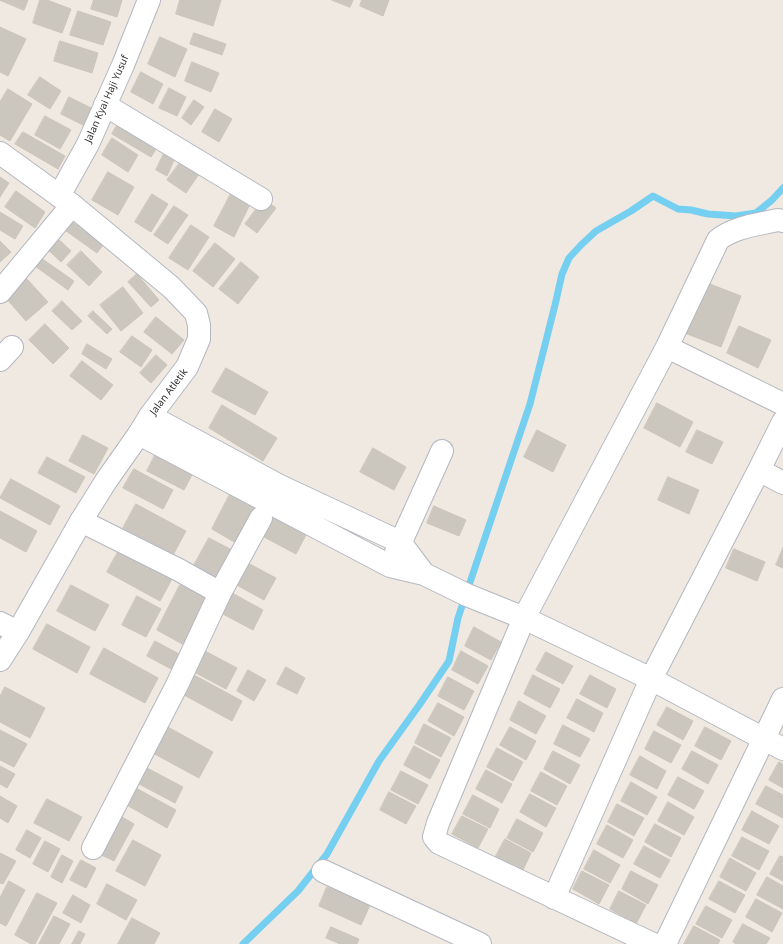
<!DOCTYPE html>
<style>
body{margin:0}
canvas{display:block;background:#efe9e1}
</style>
<canvas width="783" height="944"></canvas>
<script>
const context = document.querySelector('canvas').getContext('2d');
context.lineJoin = 'round';
function stroke(path, color, width, dash) { context.strokeStyle = color; context.lineWidth = width; context.lineCap = dash ? 'butt' : 'round'; context.setLineDash(dash || []); context.stroke(path); }
function fillPath(path, color) { context.fillStyle = color; context.fill(path, 'evenodd'); }
function drawText(font, color, halo, rows, align = 'center') {
  context.font = font + ' "Noto Sans",sans-serif'; context.lineWidth = 4; context.setLineDash([]); context.textBaseline = 'middle'; context.strokeStyle = halo; context.fillStyle = color; for (const [text, x, y, turn = 0] of rows) {
    context.save(); context.translate(x, y); context.rotate((+turn || 0) * Math.PI / 180); context.textAlign = isNaN(turn) ? turn : align; if (halo) context.strokeText(text, 0, 0); context.fillText(text, 0, 0); context.restore();
  }
}
const stream = new Path2D(`
 M243,944L298,891L327,854L379,761L420,704L449,661L458,618L530,404L555,305L562,274L569,258L581,245L596,231L631,211L653,196L678,209L691,210L708,214L736,216L756,213L772,200L783,188`);
const building = new Path2D(`
 M0,0H28L24,10Z
 M40,0H47L71,9L62,33L33,23Z
 M94,0H122L117,17L91,9Z
 M180,0H221L213,26L176,14Z
 M332,0H353L350,7Z
 M362,0H389L383,16L360,6Z
 M78,11L111,22L103,45L70,35Z
 M0,27L26,39L8,76L0,72Z
 M194,33L226,44L222,55L190,44Z
 M160,37L187,49L175,77L148,64Z
 M60,41L98,53L92,73L54,61Z
 M192,62L219,73L211,92L185,81Z
 M141,72L163,84L153,104L131,92Z
 M40,77L61,91L50,109L28,95Z
 M169,88L186,97L177,116L159,108Z
 M8,89L32,104L10,141L0,135V102Z
 M69,97L93,109L85,126L61,114Z
 M194,100L204,107L191,125L182,118Z
 M215,109L232,119L219,142L202,132Z
 M45,116L71,130L60,149L35,135Z
 M120,120L160,143L151,157L112,134Z
 M23,132L65,156L58,169L15,144Z
 M112,138L138,155L128,172L102,155Z
 M168,145L178,151L167,176L156,170Z
 M185,156L204,167L186,193L167,180Z
 M108,172L134,187L118,215L92,200Z
 M0,177L9,183L0,197Z
 M235,186L254,196L234,237L214,226Z
 M16,191L45,212L35,228L5,207Z
 M152,194L168,204L151,232L135,222Z
 M264,199L276,208L257,233L245,224Z
 M174,206L188,215L168,244L154,235Z
 M0,212L23,226L15,239L0,230Z
 M68,219L104,244L97,253L62,228Z
 M191,225L209,237L188,270L169,258Z
 M54,235L71,251L61,262L44,246Z
 M0,241L11,252L0,262Z
 M215,243L235,259L213,287L193,271Z
 M81,251L102,272L89,286L67,265Z
 M41,258L74,281L68,290L35,266Z
 M241,262L259,277L238,304L219,289Z
 M137,274L159,300L151,307L128,282Z
 M26,278L48,302L26,321L5,297Z
 M702,281L741,296L721,347L682,332Z
 M123,287L143,313L121,331L100,305Z
 M62,301L82,321L72,330L52,311Z
 M93,311L112,329L107,334L88,316Z
 M156,317L184,340L172,354L144,332Z
 M45,324L69,348L53,364L29,340Z
 M739,326L771,340L758,368L727,353Z
 M132,336L152,350L141,367L120,352Z
 M87,344L112,359L106,369L82,354Z
 M156,355L167,365L151,383L140,373Z
 M82,361L113,385L101,400L70,376Z
 M226,368L268,392L255,415L212,392Z
 M657,403L693,422L680,447L644,428Z
 M222,405L277,438L263,461L209,428Z
 M537,430L566,445L553,472L524,457Z
 M697,430L723,442L712,464L686,452Z
 M83,435L108,448L94,474L69,461Z
 M373,448L406,467L394,490L360,472Z
 M157,451L194,471L184,490L147,471Z
 M47,457L85,477L76,493L38,473Z
 M134,469L173,490L163,509L123,488Z
 M668,477L699,490L689,514L658,500Z
 M11,479L60,506L50,525L0,498Z
 M231,492L256,505L236,543L212,529Z
 M136,504L186,531L173,555L123,528Z
 M434,506L466,520L459,536L427,523Z
 M0,511L37,531L26,552L0,538Z
 M274,513L308,531L296,554L262,536Z
 M209,538L232,550L215,581L192,569Z
 M783,548V568L776,565Z
 M734,549L765,562L757,581L726,568Z
 M119,550L172,579L160,601L107,572Z
 M244,561L276,578L264,600L233,583Z
 M71,585L109,605L95,631L57,611Z
 M180,585L209,600L184,645L157,630Z
 M232,593L263,610L253,630L221,613Z
 M137,596L161,609L146,637L122,625Z
 M47,624L90,647L77,673L33,649Z
 M474,627L501,642L491,660L465,646Z
 M155,641L181,655L173,670L147,656Z
 M104,648L158,678L145,703L90,674Z
 M205,651L237,668L226,689L194,672Z
 M461,651L488,666L478,684L452,670Z
 M546,652L573,666L563,684L536,670Z
 M286,667L305,678L297,694L277,684Z
 M248,670L266,680L254,701L237,691Z
 M194,675L242,701L232,721L184,695Z
 M533,675L560,689L550,708L524,694Z
 M590,675L616,689L607,708L580,694Z
 M448,677L474,691L464,710L438,696Z
 M5,687L45,708L30,738L0,722V697Z
 M577,699L603,713L594,732L567,718Z
 M519,701L546,716L536,734L510,720Z
 M438,703L464,717L454,736L428,721Z
 M667,707L693,721L683,740L657,725Z
 M424,724L451,738L441,757L415,743Z
 M563,725L590,739L580,757L554,744Z
 M166,726L213,752L199,778L151,752Z
 M510,727L536,741L526,760L500,745Z
 M705,727L731,741L721,760L695,746Z
 M0,730L27,744L14,767L0,760Z
 M654,731L681,745L671,763L645,749Z
 M414,746L440,760L430,779L404,765Z
 M497,748L523,762L513,781L487,767Z
 M553,751L580,765L570,784L544,769Z
 M692,751L718,765L708,784L682,769Z
 M640,756L666,771L657,789L630,775Z
 M779,762L783,764V788L769,780Z
 M0,766L15,774L7,788L0,784Z
 M147,768L183,787L175,803L139,784Z
 M486,770L512,784L502,803L476,789Z
 M401,771L428,785L418,804L391,790Z
 M541,772L567,786L557,805L531,791Z
 M678,777L704,791L694,809L668,795Z
 M631,782L657,797L647,815L621,801Z
 M766,786L783,795V818L756,804Z
 M134,787L176,810L167,828L125,804Z
 M389,792L416,806L406,824L380,810Z
 M530,794L556,808L546,827L520,812Z
 M473,795L499,809L490,828L463,814Z
 M0,796L17,806L8,823L0,818Z
 M47,799L82,817L69,841L34,823Z
 M668,802L694,817L684,835L658,821Z
 M617,804L644,818L634,836L608,822Z
 M752,811L779,826L769,844L742,830Z
 M117,814L134,824L114,861L97,853Z
 M462,816L488,829L478,848L452,834Z
 M517,819L543,833L533,852L507,838Z
 M655,824L681,838L671,857L645,842Z
 M607,825L633,840L623,858L597,844Z
 M27,830L41,838L30,858L16,850Z
 M742,837L769,851L759,870L732,856Z
 M505,839L531,853L522,872L495,858Z
 M133,840L161,855L145,886L116,871Z
 M45,841L60,849L48,872L33,864Z
 M644,846L670,860L660,878L634,864Z
 M594,850L620,865L610,883L584,869Z
 M0,853L16,861L3,884L0,883Z
 M62,855L73,861L62,883L51,877Z
 M780,856L783,857V881L770,874Z
 M730,858L756,873L746,891L720,877Z
 M81,860L96,868L86,888L70,880Z
 M582,871L609,885L599,904L573,889Z
 M631,871L658,885L648,904L622,889Z
 M767,877L783,886V909L757,895Z
 M9,881L25,890L6,926L0,923V898Z
 M719,881L745,895L735,913L709,899Z
 M107,884L137,900L126,920L97,904Z
 M327,887L370,905L361,925L319,906Z
 M619,891L646,905L636,924L610,909Z
 M37,893L57,903L35,944H31L15,935Z
 M73,895L90,905L81,923L63,913Z
 M756,899L782,913L772,932L746,917Z
 M706,906L732,920L722,938L696,924Z
 M54,916L70,924L59,944H39Z
 M132,918L160,933L154,944H118Z
 M743,924L770,938L766,944H736L733,942Z
 M694,926L720,940L718,944H684Z
 M331,927L359,939L357,944H340L326,938Z
 M79,931L85,934L80,944H72Z`);
const minor = new Path2D(`
 M105,105L261,199
 M0,292L72,205
 M667,347L783,404
 M0,360L12,347
 M150,416L278,485L400,542L424,574
 M139,434L390,566L424,574L467,595L524,618L651,679L783,749
 M759,470L783,483
 M81,521L179,570L220,593
 M395,555L442,451
 M0,623L18,632
 M93,848L177,685L220,593L261,518
 M323,871L480,944
 M554,898L651,679L759,470L783,422
 M653,944L439,843L434,837L438,823L524,618L667,347L718,240C732,228 755,225 773,221L778,220L783,221
 M665,944L783,699`);
const tertiary = new Path2D(`
 M0,153L72,205L171,287L196,313L199,325V339L187,367L150,416L139,434L106,481L81,521L18,632L0,660
 M59,196L88,144L123,65L149,0`);
const streetNames = [
 ["Jalan Kyai Haji Yusuf",107,99,-66],
 ["Jalan Atletik",169,392,-53]
];
stroke(stream, '#75cff0', 7);
fillPath(building, '#cbc7bf');
stroke(building, '#cbc5ba', 1);
stroke(minor, '#b4b7c1', 24);
stroke(tertiary, '#b4b7c1', 24);
stroke(minor, '#fff', 22);
stroke(tertiary, '#fff', 22);
drawText('10px', '#2e2e2e', '#fff', streetNames);
</script>
